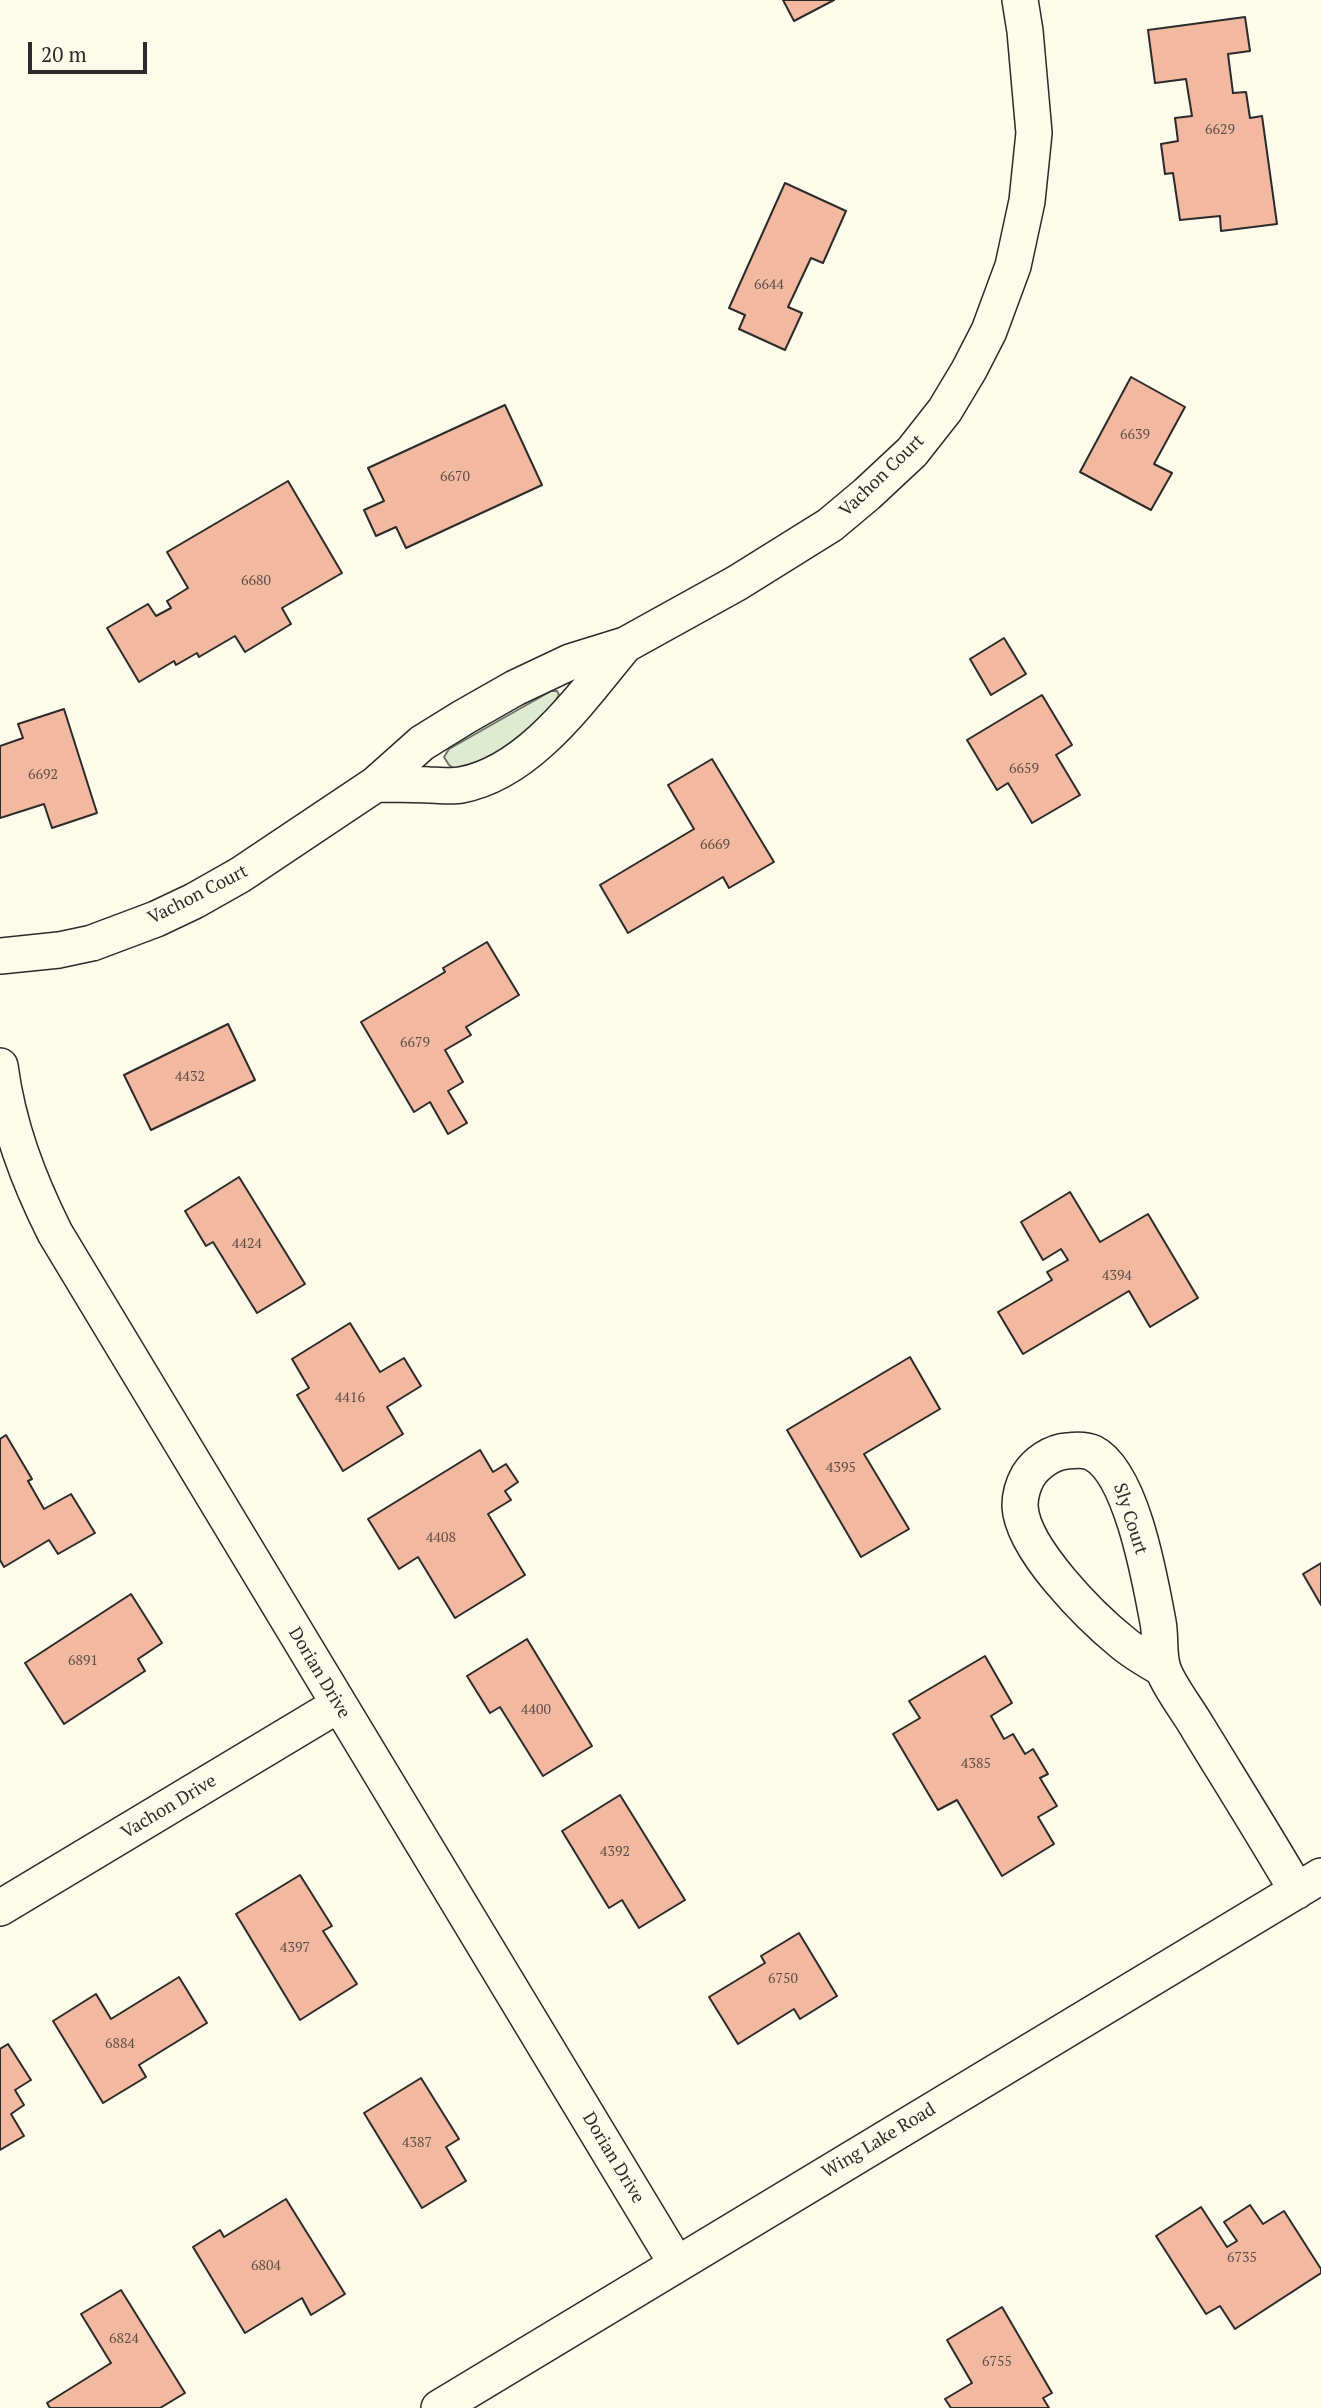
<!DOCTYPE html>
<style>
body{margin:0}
#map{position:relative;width:1321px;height:2408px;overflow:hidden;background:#fdfbea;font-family:"PT Serif",serif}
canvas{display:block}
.scale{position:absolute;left:28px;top:42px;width:119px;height:32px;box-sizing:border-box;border:4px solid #2b2b2b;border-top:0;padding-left:9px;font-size:21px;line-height:24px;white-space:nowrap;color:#2b2b2b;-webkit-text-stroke:5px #fdfbea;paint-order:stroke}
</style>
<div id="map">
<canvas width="1321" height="2408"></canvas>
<div class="scale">20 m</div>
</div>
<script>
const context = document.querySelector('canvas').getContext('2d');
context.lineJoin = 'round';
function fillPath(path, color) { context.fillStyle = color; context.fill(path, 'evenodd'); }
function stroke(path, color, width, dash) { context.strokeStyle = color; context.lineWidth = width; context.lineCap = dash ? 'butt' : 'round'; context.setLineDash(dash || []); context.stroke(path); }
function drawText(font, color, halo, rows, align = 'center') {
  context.font = font + ' "PT Serif",serif'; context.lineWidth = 5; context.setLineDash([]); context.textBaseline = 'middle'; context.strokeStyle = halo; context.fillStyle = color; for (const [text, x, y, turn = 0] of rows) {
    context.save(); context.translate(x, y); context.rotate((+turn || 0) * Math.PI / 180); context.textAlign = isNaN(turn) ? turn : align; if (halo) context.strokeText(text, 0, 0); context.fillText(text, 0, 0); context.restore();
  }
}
const green = new Path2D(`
 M551,691H557L559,695L543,721L486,764L455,769L449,765L444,757L449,749Z`);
const building = new Path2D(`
 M783,0H834L794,21Z
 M1245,17L1250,51L1228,54L1233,93L1246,92L1250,118L1262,116L1277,224L1221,231L1220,216L1180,220L1173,173L1165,174L1161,144L1178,141L1175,118L1192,116L1186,79L1155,83L1148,30Z
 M785,183L846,211L823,263L811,258L788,307L802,313L785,350L739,329L745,315L729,308Z
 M1131,377L1185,407L1154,464L1172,473L1151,510L1080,472Z
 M505,405L542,485L406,548L396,527L376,536L364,510L384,501L368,468Z
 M288,481L342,573L282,608L291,624L245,652L235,636L199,657L197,653L176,665L174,661L139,682L107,628L148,604L156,616L171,608L167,601L188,588L167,552Z
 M1004,638L1026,674L991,695L970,659Z
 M1042,695L1072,745L1056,755L1080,795L1032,823L1008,783L997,790L967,740Z
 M64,709L97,813L52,828L44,804L0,818V746L23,738L18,724Z
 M712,759L774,862L729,888L723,877L628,933L600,885L694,829L668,785Z
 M487,942L519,995L466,1027L471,1035L445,1050L463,1082L448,1091L467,1123L448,1134L430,1102L414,1112L361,1022L445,972L443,968Z
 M228,1024L255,1080L151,1130L124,1075Z
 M239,1177L305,1284L257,1313L213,1242L206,1246L185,1211Z
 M1070,1192L1100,1242L1148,1214L1198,1298L1150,1327L1129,1291L1023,1354L998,1312L1052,1280L1047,1272L1068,1260L1061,1249L1043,1260L1021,1222Z
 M350,1323L380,1372L404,1358L421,1386L387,1407L403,1434L343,1471L297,1395L309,1388L292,1359Z
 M910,1357L940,1409L864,1454L909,1529L861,1557L787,1430Z
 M6,1435L32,1479L28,1481L44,1509L71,1494L95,1533L58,1554L49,1540L4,1567L0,1560V1439Z
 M480,1450L493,1472L506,1464L518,1482L505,1491L511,1500L488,1514L525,1575L455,1618L418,1557L399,1569L368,1519Z
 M1321,1563V1605L1303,1574Z
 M131,1594L162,1643L138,1659L145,1671L64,1724L25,1663Z
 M527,1639L592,1746L543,1776L500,1707L490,1713L467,1676Z
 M985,1656L1012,1703L991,1716L1004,1739L1013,1734L1025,1754L1033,1749L1048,1774L1040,1778L1057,1806L1038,1817L1054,1844L1002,1876L957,1800L938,1810L893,1734L920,1718L909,1701Z
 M620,1795L685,1900L639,1928L622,1900L609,1908L562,1831Z
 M300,1875L332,1926L323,1931L357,1984L300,2020L236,1914Z
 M799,1933L837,1996L800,2019L794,2009L738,2044L709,1997L765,1963L761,1956Z
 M179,1977L207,2023L139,2065L146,2077L103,2103L53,2021L96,1994L111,2019Z
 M8,2044L31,2080L15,2090L24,2105L11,2114L24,2136L0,2150V2049Z
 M421,2078L459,2139L446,2147L466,2181L422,2208L364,2113Z
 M286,2199L345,2294L311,2315L302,2298L245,2333L193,2247L220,2230L224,2237Z
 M1250,2205L1263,2224L1284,2211L1321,2269V2273L1235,2329L1220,2306L1206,2314L1156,2236L1201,2207L1227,2247L1237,2241L1224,2222Z
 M121,2290L185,2393L160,2408H50L47,2403L111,2363L81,2314Z
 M1002,2307L1052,2393L1043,2398L1049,2408H951L945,2399L972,2383L947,2340Z`);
const minor = new Path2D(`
 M376,784C393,784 411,784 429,785C439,785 451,787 461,785C531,772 583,695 625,645
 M0,956L59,950L92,943L156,919L194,901L240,875L376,784L422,743L464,717L515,688L570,662L625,645L737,583L830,525L867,494L912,452L945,410L969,370L989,331L1013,266L1027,201L1034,133L1025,31L1020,0
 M0,1066C8,1126 28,1179 55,1233L676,2263
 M1163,1669C1149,1661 1135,1653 1123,1643C1091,1617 1022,1549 1020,1506C1020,1495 1023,1485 1028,1476C1036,1463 1052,1452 1067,1451C1075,1450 1085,1449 1093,1453C1132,1473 1150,1580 1158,1622C1161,1637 1158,1654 1163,1669C1168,1685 1189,1712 1198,1728C1231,1782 1265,1836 1297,1891
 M0,1908L338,1705
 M439,2408L1321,1876`);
const numberNames = [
 ["6629",1220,130],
 ["6644",769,285],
 ["6639",1135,435],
 ["6670",455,477],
 ["6680",256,581],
 ["6659",1024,769],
 ["6692",43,775],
 ["6669",715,845],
 ["6679",415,1043],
 ["4432",190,1077],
 ["4424",247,1244],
 ["4394",1117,1276],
 ["4416",350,1398],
 ["4395",841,1468],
 ["4408",441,1538],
 ["6891",83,1661],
 ["4400",536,1710],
 ["4385",976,1764],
 ["4392",615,1852],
 ["4397",295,1948],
 ["6750",783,1979],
 ["6884",120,2044],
 ["4387",417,2143],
 ["6735",1242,2258],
 ["6804",266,2266],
 ["6824",124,2339],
 ["6755",997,2362]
];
const streetNames = [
 ["Vachon Court",882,476,-44],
 ["Vachon Court",198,895,-27],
 ["Sly Court",1130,1519,72],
 ["Dorian Drive",319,1673,59],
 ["Vachon Drive",169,1807,-31],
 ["Wing Lake Road",879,2141,-31],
 ["Dorian Drive",613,2158,59]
];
fillPath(green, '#deebd1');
stroke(green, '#74746e', 2);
fillPath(building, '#f2b8a0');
stroke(building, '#2b2b2b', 2);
stroke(minor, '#2b2b2b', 38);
stroke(minor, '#fdfbea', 35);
drawText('14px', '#5d4e48', null, numberNames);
drawText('18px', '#2b2b2b', '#fdfbea', streetNames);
</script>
